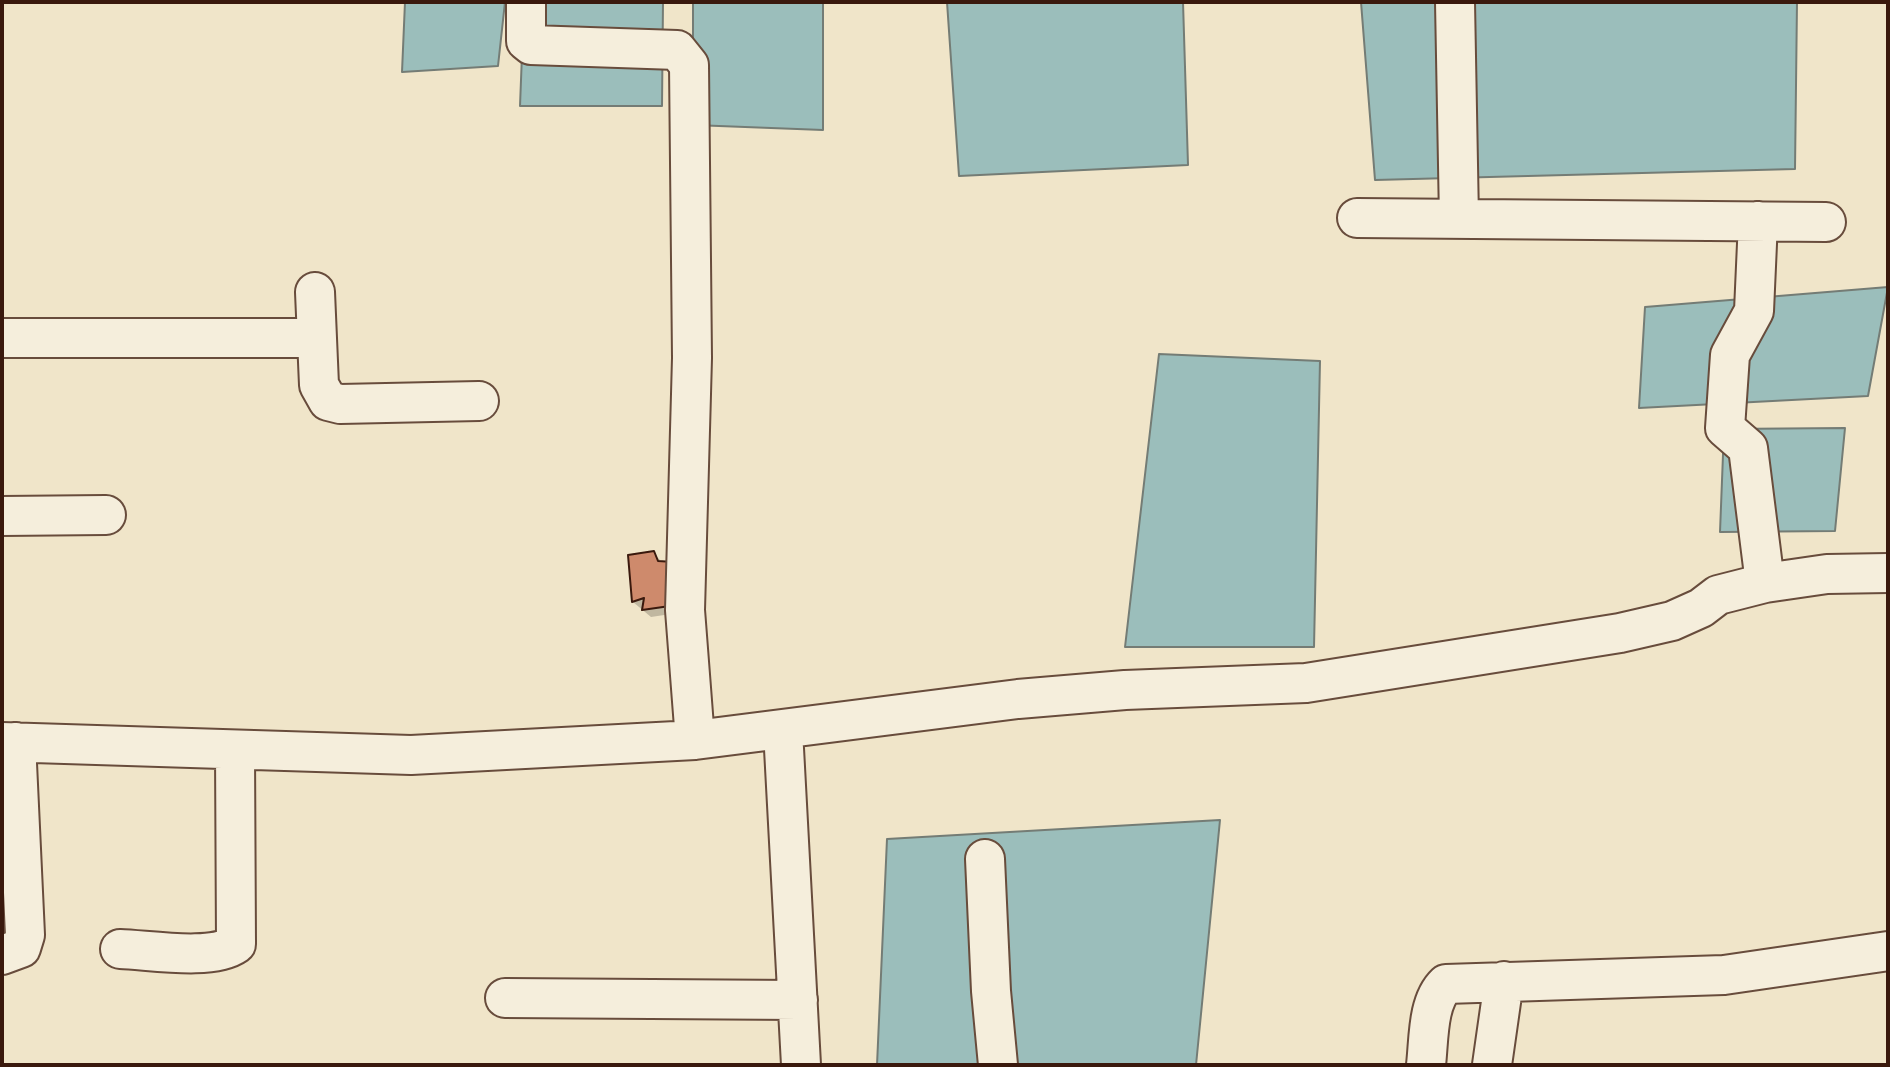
<!DOCTYPE html>
<style>
body{margin:0}
#map{position:relative;width:1890px;height:1067px;overflow:hidden;background:#f0e5c9;font-family:"IM FELL English",serif}
canvas{display:block}
.frame{position:absolute;inset:0;border:4px solid #3a190d;pointer-events:none}
</style>
<div id="map">
<canvas width="1890" height="1067"></canvas>
<div class="frame"></div>
</div>
<script>
const context = document.querySelector('canvas').getContext('2d');
context.lineJoin = 'round';
function fillPath(path, color) { context.fillStyle = color; context.fill(path, 'evenodd'); }
function stroke(path, color, width, dash) { context.strokeStyle = color; context.lineWidth = width; context.lineCap = dash ? 'butt' : 'round'; context.setLineDash(dash || []); context.stroke(path); }
const water = new Path2D(`
 M405,2H505L498,66L402,72Z
 M524,2H663L662,106H520Z
 M693,2H823V130L693,125Z
 M947,2H1183L1188,165L959,176Z
 M1361,2H1797L1795,169L1375,180Z
 M1888,287L1868,396L1639,408L1645,307Z
 M1159,354L1320,361L1314,647H1125Z
 M1845,428L1835,531L1720,532L1724,429Z
 M1220,820L1196,1065H877L887,839Z`);
const shadow = new Path2D(`
 M653,553L661,561L684,612L651,617L633,602L630,556Z`);
const building = new Path2D(`
 M654,551L658,561L674,562L677,605L642,610L644,598L632,602L628,555Z`);
const minor = new Path2D(`
 M526,2V41L531,45L677,50L689,65L692,358L685,610L695,740
 M1455,2L1459,219
 M1357,218L1826,222
 M1758,221L1754,311L1730,355L1725,428L1748,448L1765,583
 M315,292L319,385L328,401L340,404L479,401
 M2,338H315
 M2,516L106,515
 M783,730L801,1065
 M2,742L411,755L695,740L1018,699L1125,690L1306,683L1620,633L1672,621L1701,608L1718,595L1765,583L1827,574L1888,573
 M985,859L991,991L998,1065
 M120,949C150,950 212,961 236,944L235,751
 M2,955L21,948L25,935L16,742
 M505,998L798,1000
 M1426,1065C1429,1040 1427,1002 1446,984L1724,975L1888,951
 M1492,1065L1504,981`);
fillPath(water, '#9bbebb');
stroke(water, '#747c75', 2);
fillPath(shadow, '#0003');
fillPath(building, '#ce8a6c');
stroke(building, '#3a190d', 2);
stroke(minor, '#684c3c', 42);
stroke(minor, '#f5eedc', 38);
</script>
